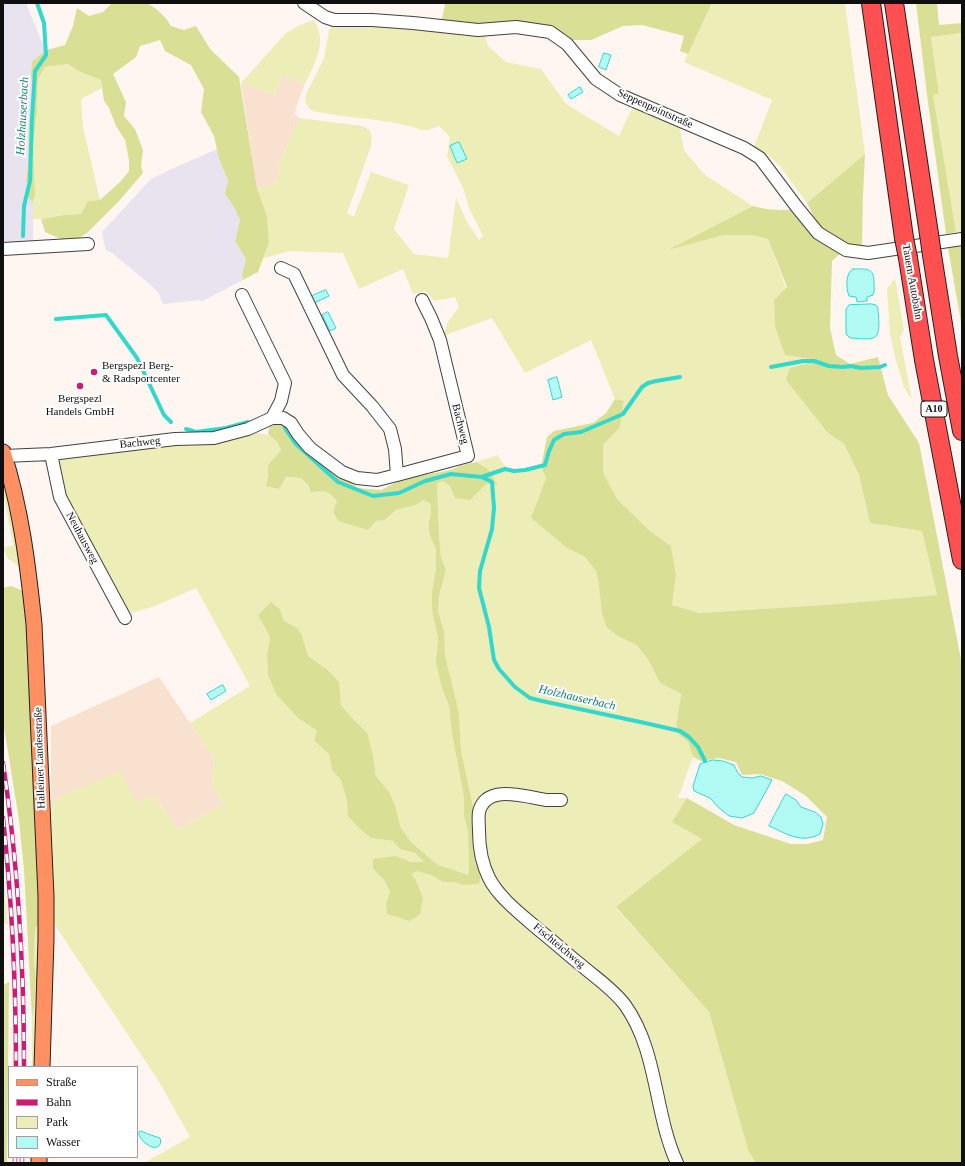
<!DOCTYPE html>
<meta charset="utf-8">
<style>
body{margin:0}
#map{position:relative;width:965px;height:1166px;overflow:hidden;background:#fff6f1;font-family:Georgia,serif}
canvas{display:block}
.frame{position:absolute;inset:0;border:4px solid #0f0f0f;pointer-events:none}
.legend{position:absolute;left:8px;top:1066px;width:130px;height:92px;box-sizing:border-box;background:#fff;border:1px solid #9f9f9f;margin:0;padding:5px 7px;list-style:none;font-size:12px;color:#0f0f0f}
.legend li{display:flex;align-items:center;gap:8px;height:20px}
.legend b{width:20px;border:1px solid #9f9f9f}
</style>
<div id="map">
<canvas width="965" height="1166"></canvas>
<div class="frame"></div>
<ul class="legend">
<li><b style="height:5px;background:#ff9061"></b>Straße</li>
<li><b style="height:5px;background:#cb1b75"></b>Bahn</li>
<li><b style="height:11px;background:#ecedb7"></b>Park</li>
<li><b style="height:11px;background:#b1fbf4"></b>Wasser</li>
</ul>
</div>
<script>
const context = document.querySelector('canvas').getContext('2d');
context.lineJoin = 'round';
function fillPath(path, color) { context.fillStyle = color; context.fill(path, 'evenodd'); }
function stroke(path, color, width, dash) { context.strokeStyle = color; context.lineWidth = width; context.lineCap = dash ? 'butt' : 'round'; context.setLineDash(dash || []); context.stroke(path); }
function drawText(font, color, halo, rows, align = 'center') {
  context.font = font + ' Georgia,serif'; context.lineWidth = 4; context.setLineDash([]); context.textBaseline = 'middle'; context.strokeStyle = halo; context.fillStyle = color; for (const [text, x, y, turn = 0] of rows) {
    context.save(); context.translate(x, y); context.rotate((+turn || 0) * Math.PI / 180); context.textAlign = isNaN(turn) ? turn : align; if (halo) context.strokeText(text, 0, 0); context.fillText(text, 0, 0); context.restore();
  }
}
const industrial = new Path2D(`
 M3,3H26L42,42L47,50L32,61L31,75L33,99L29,125L28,163L26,180L29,199L33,202V243L3,245Z
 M217,149L219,159L228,180L225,194L234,207L240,220L235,241L246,259L242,275L243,280L201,302L200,300L163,304L158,292L147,282L112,253L106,250L103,239L102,232L151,179L165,172Z`);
const farmland = new Path2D(`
 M282,75L305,84L297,104L295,114L299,118L279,165L278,178L274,184L257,188L241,83L276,95Z
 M159,677L214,759L212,786L224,804L178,829L153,795L138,803L54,801L51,808V726Z`);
const green = new Path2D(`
 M712,3H845L865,154L807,203L780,166L768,155L754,147L772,100L684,62Z
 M314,20C328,42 315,63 305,84L282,75L276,95L241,83L286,33L300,25Z
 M333,26H401L485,35L488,46L506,62L541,69L566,104L619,136L633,106L679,125L684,150L705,175L753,206L671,249L724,235H753L768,239L812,359L809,363L790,368L828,433L844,444L859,475L870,523L922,531L937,595L838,604L698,613L672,605L676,575L671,546L650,531L617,499L603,472V445L620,427L624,402L615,399L591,340L525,373L492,318L443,336L448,322L459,307L455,297L434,301L426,291L413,294L403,269L359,289L343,253L290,251L264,258L269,243L267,216L257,188L274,184L278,178L279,165L299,118L363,126C373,132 372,135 371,146L347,214L354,216L371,172L409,185L394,229L414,254L448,258L456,197L466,220L479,240L483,236L469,208L463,188L447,156L450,137L439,126L429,130H422L413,127L391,122L336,115L312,111L308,107L305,101L306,94L324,58L329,30Z
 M962,33V232H956L933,95L939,94L931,37Z
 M68,64L78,71L101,80L102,88L81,99L83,127L100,200L88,201L81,214L64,215L41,219H33V202L35,195L33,145L37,111L38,79L45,67Z
 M895,278L904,330L900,337L912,400L904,387L895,357L890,334L887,289Z
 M252,433C269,434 273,434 281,450L268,465V477L301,478L309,486L326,491L329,493L337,501L333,511L376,521L386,520L396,510L416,505L423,500L431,504V514L429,521V533L436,550V568L432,592V610L438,638L437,649L442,688L449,706L452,734L464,797V816L468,831L469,875L438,865L411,842L400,826L396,808L389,793L376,776L373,756L353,719L341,705L339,682L328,670L308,656L302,635L297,628L284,621L280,609L258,615L270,637L267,655L268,675L277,694L298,718L317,731L314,741L329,754L332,770L341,779L347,801L349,816L361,830L371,838L393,841L400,849L415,853L424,862H411L396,856L373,869L385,881L390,892L386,903L415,879L410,874L417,870L431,875L443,882H454L464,885L479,884L481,878L512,911L611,992L638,1033L674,1163H144L190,1137L158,1080L55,925L51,808L54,801L65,794L120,771L137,803L153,795L178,829L224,804L212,786L214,759L190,723L250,686L196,588L155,606L128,614L63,497L57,457L168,446L212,443Z
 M497,455L509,471L541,467L546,478L531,518L567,548L585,557L596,571L599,586L607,628L618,636L637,645L649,661L660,683L681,694L678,714L693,757L678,798H687L672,822L702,839L616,908L709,1012L748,1150L756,1163H681L636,1017L543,931L496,883L486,865L483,816L490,803L506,797L537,802L560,807L561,800L559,794L527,793L509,790L474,811L461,751L459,713L445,655L444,631L438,612L439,596L446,570L441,557L439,535L437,483L443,481L450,486L486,484L496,485L490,471L477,462Z
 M3,473L14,522L21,568L7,558L4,548L13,545L3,492Z
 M3,870L8,925L3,922Z
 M40,924L36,1067H32V1017L34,1008L36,979L34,962L35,928Z`);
const forest = new Path2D(`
 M112,3C122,3 135,1 145,3C154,5 167,18 171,26L184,30L196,26L210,49L239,77L257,188L267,216L269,243L258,272L243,280L242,275L246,259L235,241L240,220L234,207L225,194L228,180L219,159L214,136L201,112L204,89L191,65L165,51L160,40L140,46L136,57L113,74L126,102L124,116L135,129L143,150L141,166L143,173L119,201L87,233L77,239L63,240L45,232L41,219L64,215L81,214L88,201L100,200L120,182L129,171V160L125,140L116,126L109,108L104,101L101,80L78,71L68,64L45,67L38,79L37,111L33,145L35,195L33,202L29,199L26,180L28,163L29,125L33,99L31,75L32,61L47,50L65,45L73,26L77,8L89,16L103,12Z
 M444,3H712L688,54L680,51L684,36L642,25L623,26L591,40H570L551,39L528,34H493L441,23L445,5Z
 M916,3H937L939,25L962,23V33L931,37L939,94L933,95L956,232L946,234L927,95Z
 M865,154L863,195L862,247C846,244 830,239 819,226C814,219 811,210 807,203Z
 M753,206C767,210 781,211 795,209L841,253L832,261L830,328L836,355L850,364L878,357L888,395L919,443L962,665V1163H756L748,1150L709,1012L616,907L702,839L672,822L687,798L734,825L791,844H807L823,840L827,817L806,796L782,781L760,774L742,775L736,762L719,758L701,761L693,757L688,742L676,732L678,714L681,694L660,683L649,661L637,645L618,636L607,628L602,613L599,586L596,571L585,557L567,548L531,518L546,478L541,467L547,437L554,431L593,423L606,413L615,399L624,401L620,427L603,445V472L617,499L650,531L671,546L676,575L672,605L699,613L838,604L937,595L922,531L870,523L859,475L844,444L828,433L786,380L790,368L809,363L812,359L785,355L775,326L774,300L787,287L768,239L753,235H724L668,250Z
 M962,246V328L948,248Z
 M270,424L283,425L290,429L345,479L358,488L381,490L403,479L451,470L462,465L477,462L490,471L497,485L486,484L470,500L455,498L450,486L443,481L437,483L439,535L441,557L446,570L439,596L438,612L444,631L445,655L459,713L461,751L474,811V850L478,859L481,878L479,884L464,885L454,882H443L431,875L417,871L411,874L415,879L423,898L420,914L410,921L387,914L386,903L390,892L385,881L373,869V859L396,856L411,862H424L415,853L400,849L393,841L371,838L361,830L348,816L347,801L341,780L332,770L329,754L314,741L317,731L298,718L276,694L268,675L267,655L270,637L258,615L271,602L280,609L284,621L297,628L302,635L308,656L328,670L339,682L341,705L353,719L367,733L373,756L376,776L389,792L396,808L400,826L411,842L438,865L469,875L468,831L464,816V797L452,734L449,706L442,688L436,663L438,638L432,610V592L436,568V550L429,533V521L431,514V504L423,500L416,505L396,510L385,520L376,521L368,530L338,521L333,511L337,501C326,489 327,491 311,492L309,486L301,478L286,477L279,489L266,486L268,477V465L281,450L277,442L268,434Z
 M11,586L19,589L24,592L27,624L40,924L35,928L34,962L36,979L34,1008L32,1017L24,870L19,820L3,721V588Z
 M9,982L7,1163H3V985Z`);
const water = new Path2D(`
 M604,53L611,55L606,70L599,67Z
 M580,87L583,92L571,99L568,95Z
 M459,142L467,159L457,163L450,146Z
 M853,269C866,269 874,267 874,282C874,287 875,291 873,295L867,297V301L857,302L856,297L849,296C846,288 845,273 853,269Z
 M326,290L329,296L314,303L312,296Z
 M872,304L876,305L878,308C878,316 882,336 873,338C867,340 857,338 850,338L846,334V309L849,305Z
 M328,312L336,328L330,331L322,315Z
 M557,377L562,397L553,400L548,380Z
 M223,685L226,691L211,700L207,694Z
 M713,760L723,761L734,765L738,773L742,777L752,778L761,776L772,780L754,813L742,818L729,816L718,807L710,798L694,791L693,786L700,764Z
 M786,794L796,800L801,807L815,812L821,817L823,824L820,834C801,844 787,834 769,826Z
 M141,1131L148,1134L160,1138C163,1147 155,1150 148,1145C144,1143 141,1139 139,1135V1132Z`);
const stream = new Path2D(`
 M23,236L24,206L30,181L32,118L35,71L46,55L44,23L37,3
 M56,319L106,315L137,358L164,415L171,422
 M771,367L803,361H814L829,366L843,367L851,366L861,368L880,367L885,365
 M285,428L296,444L338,482L373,496L399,493L425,481L451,474L482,477L505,469L514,471L525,470L545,465L549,451L554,440L564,434L581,432L623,414L642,387L648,383L656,381L680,377
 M186,429L196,432L226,428L248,422
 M482,477L492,482L494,508L492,529L480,571L479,588L489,627L494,660L499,669L515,687L530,698L542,701L645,723L680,731L689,737L698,747L705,761`);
const minor = new Path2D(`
 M304,3L325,17L334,20H372L413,23L478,30L516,27L550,32L567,44L596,79L620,95L744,148L760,158L796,206L818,233L846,250L868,253L962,239
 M3,249L88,244
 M272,418H283L291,423L298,434L310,448L342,472L357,478L377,480L397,475L395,449L390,429L372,406L343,375L294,274L281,268
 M51,454L60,497L125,618
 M4,456L51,454L175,439L214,438L248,429L272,418L281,401L285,383L242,295
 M397,475L468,456L440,340L431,318L422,300
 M561,800C556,800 551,800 546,800C526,797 486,783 479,812C478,818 479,825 479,831C479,846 482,864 489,878C499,898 522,915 539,930C553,941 567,954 581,965C596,978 613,989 625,1005C658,1051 654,1113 677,1163`);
const major = new Path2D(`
 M3,452C21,508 28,566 34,624L46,896V939L42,1067
 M39,1163V1157`);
const highway = new Path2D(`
 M871,3L904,238
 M894,3L929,234
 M932,255L948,356L962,431
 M908,258L924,360L962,560`);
const rail = new Path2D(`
 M3,763C18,864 24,965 24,1067
 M3,818C12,902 16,983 16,1067
 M15,1163V1157
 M22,1163V1157`);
const highwayBridge = new Path2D(`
 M929,234L932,255
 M904,238L908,258`);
const markers = [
 [94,372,4,"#cb1b75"],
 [80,386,4,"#cb1b75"]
];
const shields = [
 [934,409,26]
];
const shieldNames = [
 ["A10",934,409]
];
const streetNames = [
 ["Seppenpointstraße",655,109,24],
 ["Tauern Autobahn",912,282,80],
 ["Bachweg",460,424,76],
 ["Bachweg",140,443,-6],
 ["Neuhausweg",82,538,62],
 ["Halleiner Landesstraße",40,758,-92],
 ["Fischteichweg",559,946,40]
];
const poiNames = [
 ["Bergspezl Berg-",102,366],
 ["& Radsportcenter",102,379],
 ["Bergspezl",80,399,"center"],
 ["Handels GmbH",80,412,"center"]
];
const waterNames = [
 ["Holzhauserbach",23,116,-87],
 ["Holzhauserbach",577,698,13]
];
fillPath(industrial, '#e8e3ee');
fillPath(farmland, '#f8e1cf');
fillPath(green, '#ecedb7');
fillPath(forest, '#d9df95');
fillPath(water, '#b1fbf4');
stroke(water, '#33d8cd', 1);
stroke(stream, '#33d8cd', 4);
stroke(minor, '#424242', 14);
stroke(major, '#202020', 17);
stroke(highway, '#202020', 20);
stroke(minor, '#fff', 12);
stroke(major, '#ff9061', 15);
stroke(highway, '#ff5051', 18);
stroke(rail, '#cb1b75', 4.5);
stroke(rail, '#fff', 3, [9]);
stroke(highwayBridge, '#202020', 20, []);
stroke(highwayBridge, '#ff5051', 18);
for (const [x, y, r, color] of markers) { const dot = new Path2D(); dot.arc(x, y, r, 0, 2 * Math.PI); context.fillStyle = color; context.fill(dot); stroke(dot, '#fff', 1.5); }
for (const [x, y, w] of shields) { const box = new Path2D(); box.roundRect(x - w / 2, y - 8, w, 16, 3); context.fillStyle = '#fff'; context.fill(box); stroke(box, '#0f0f0f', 1); }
drawText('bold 10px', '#0f0f0f', null, shieldNames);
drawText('11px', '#0f0f0f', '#fff', streetNames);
drawText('11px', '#0f0f0f', '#fff', poiNames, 'left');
drawText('italic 12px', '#0f7e7a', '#fff', waterNames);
</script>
